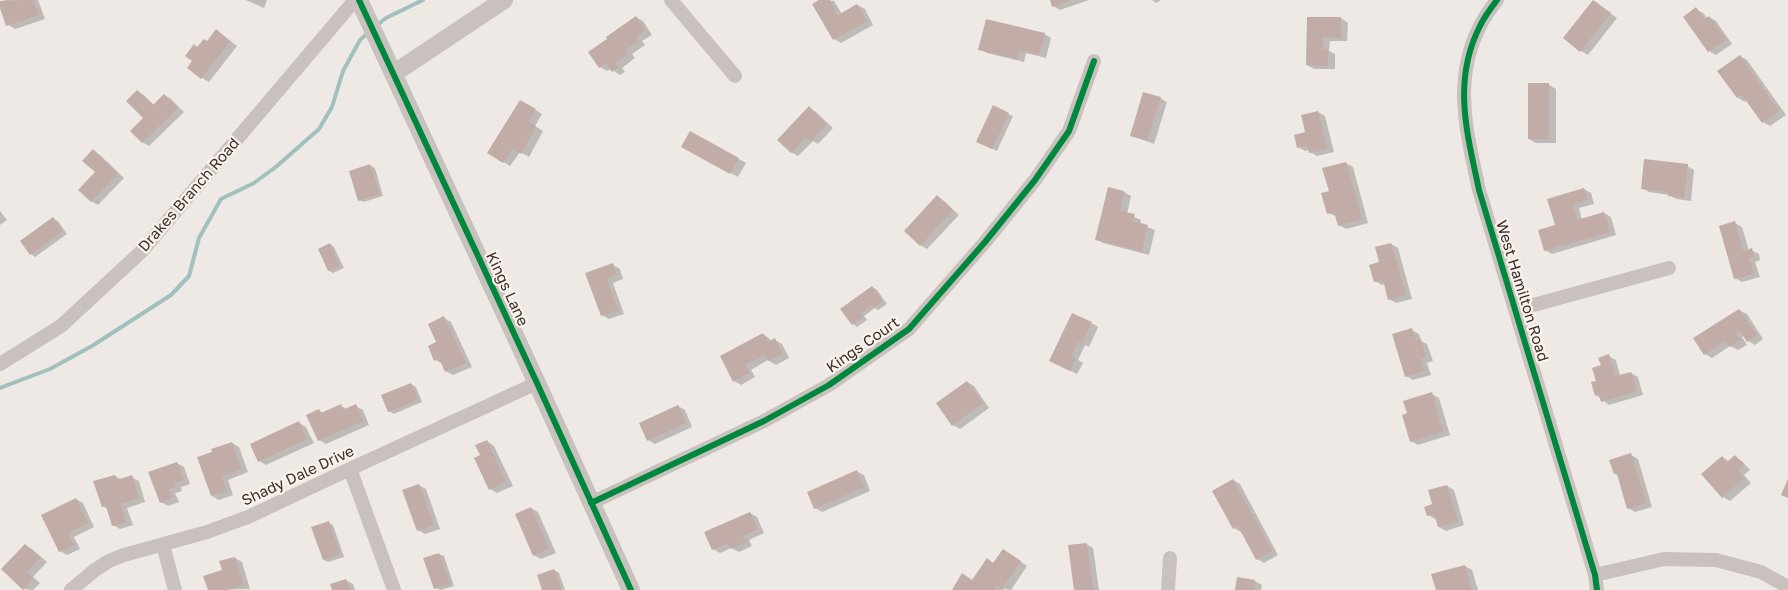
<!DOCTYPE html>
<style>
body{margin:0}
canvas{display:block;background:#eee9e5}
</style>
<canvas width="1788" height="590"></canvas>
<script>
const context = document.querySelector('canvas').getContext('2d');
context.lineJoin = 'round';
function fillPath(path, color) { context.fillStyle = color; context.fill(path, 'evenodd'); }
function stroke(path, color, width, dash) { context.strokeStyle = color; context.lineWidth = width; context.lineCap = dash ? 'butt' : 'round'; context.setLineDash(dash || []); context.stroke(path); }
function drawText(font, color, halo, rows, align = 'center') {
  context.font = font + ' "Golos Text",sans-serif'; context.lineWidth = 4.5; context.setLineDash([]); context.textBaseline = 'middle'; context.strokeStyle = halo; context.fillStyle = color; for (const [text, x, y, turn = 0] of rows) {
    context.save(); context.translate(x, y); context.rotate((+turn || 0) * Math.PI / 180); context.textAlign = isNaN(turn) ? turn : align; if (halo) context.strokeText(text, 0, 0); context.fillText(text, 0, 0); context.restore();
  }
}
const shadow = new Path2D(`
 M5,0H38L45,19L15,29L8,25L0,4V2Z
 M246,0H267L264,8Z
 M822,0L834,1L842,14L857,5L865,9L873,25L841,43L834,39Z
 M1051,0H1089L1060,10L1053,6Z
 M1152,0H1161L1156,3Z
 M1594,1L1617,18L1588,55L1581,51Z
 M1696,9L1703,13L1707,18L1709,17L1716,21L1732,44L1716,55L1709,51L1685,17Z
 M636,17L643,21L652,35L642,41L645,45L632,54L635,58L622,68L625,72L620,75L611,69L607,71L600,67Z
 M1308,18H1341L1348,23L1347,41H1330L1329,51L1335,54V69H1314L1307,65Z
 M1044,34L1051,38L1046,58L1026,53L1024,62L987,53L980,49Z
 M223,35L237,46L209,82L202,78L194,61L198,48Z
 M1740,56L1747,60L1786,115L1770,126L1763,122L1747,100L1745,102L1738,98Z
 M1549,85L1556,89V143H1536L1529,139Z
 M137,91L144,95L154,105L164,95L171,99L184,112L149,146L142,142L145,118Z
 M1160,98L1167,102L1154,144L1131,135Z
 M521,101L542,114L535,126L543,131L529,157L520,152L510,166L488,153Z
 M809,108L816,112L833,128L818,144L813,141L798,156L791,152Z
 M1318,112L1325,116L1334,152L1317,156L1310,152L1309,150L1305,151L1298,147Z
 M1008,114L1013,116L997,151L982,144Z
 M691,132L746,163L738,177L683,147Z
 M93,151L100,155L124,178L98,205L91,201L96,172Z
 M1346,163L1353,167L1368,223L1346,229L1339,225L1336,216L1328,213L1330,192Z
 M370,165L375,168L383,196L364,202L359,200Z
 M1687,166L1694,170L1691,201L1676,199L1669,195L1649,192L1642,188Z
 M1109,188L1124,192L1131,196L1127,214L1141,220L1140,224L1155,230L1149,255L1103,243L1096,239Z
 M1584,189L1591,193L1594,204L1579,208L1582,220L1604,213L1611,217L1616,235L1552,254L1545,250L1556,226L1549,200Z
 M937,197L944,201L959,215L927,249L920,245Z
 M0,211L7,220L0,225Z
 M53,219L58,221L67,234L35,257L31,254L22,241Z
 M1735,223L1742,227L1749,251L1751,250L1759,254L1760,260L1755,262L1760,277L1742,282L1735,278Z
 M330,244L334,247L344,268L333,273L329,271Z
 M1391,244L1398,248L1412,299L1396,303L1389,299L1385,284L1382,285L1375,281L1380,263Z
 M613,265L620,269L623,279L613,283L624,314L609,319L602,315L587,274Z
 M872,287L877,290L887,304L878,310L875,308L864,316L867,320L857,327L853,324Z
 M1739,310L1747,314L1763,339L1755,345L1748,341L1744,336L1742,337L1747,345L1738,350L1730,346L1712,358L1705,354Z
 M444,318L451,322L472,367L453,375L446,371L443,364L435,360Z
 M1092,323L1098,327L1089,347L1085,345L1078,360L1083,363L1077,374L1058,365Z
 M1412,330L1419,334L1421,341L1427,344L1433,361L1427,363L1431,375L1413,380L1406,376Z
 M763,334L770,339L772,341L775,340L782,344L789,358L776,365L768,360L751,370L755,377L741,385L734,381Z
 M1608,356L1616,360L1620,376L1631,373L1638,377L1643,395L1609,405L1596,395L1602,366Z
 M967,382L974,386L989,408L960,429L953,425Z
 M411,384L416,387L422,402L394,414L389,411Z
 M1432,394L1439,398L1450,435L1418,445L1411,441L1408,414Z
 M341,406L347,409L355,406L363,410L369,425L326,444L319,440V411L324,413Z
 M678,406L685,410L692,427L655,444L648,440Z
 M299,423L306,427L314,443L266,465L259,461Z
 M487,441L494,446L513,486L497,493L490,489L482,456Z
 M232,443L239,447L248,472L228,480L233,495L219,500L212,496L213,452Z
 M1631,455L1638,459L1652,507L1635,512L1628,508L1619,476L1615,474Z
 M1722,457L1730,462L1735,457L1742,461L1750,470L1744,475L1751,483L1730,501L1723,497Z
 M177,463L184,467L190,484L181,487L182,491L175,493L179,502L168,506L161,502Z
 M856,471L864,475L870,491L822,512L815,508Z
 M115,476L122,480L131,477L139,481L145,502L127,508L133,525L120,529L113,525L108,510L103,506Z
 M1233,480L1240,484L1278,555L1264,563L1257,559L1241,532L1234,528Z
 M419,485L426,489L440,529L425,534L418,530Z
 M1447,486L1454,490L1464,525L1446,531L1439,527L1437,519H1435L1428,515Z
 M76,499L83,503L94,527L74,537L80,549L67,555L60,551Z
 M531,508L538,512L556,553L541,559L534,555Z
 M750,513L757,517L764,533L749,540L752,546L739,552L731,548L720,553L713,549Z
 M329,523L333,525L344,557L328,562L324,560Z
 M1086,544L1093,548L1099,590H1075Z
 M25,545L32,549L47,562L33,577L40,583L33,590L24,589Z
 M439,554L444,556L454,586L441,590L435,588L425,559Z
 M1010,554L1027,566L1011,590L1004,589L1003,590H953L962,575L973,581L994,564Z
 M235,558L242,562L250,589L209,590Z
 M1465,566L1472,570L1478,590H1437Z
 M554,570L559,573L565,590H544Z
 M1238,578L1255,581L1262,585L1261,590H1236Z
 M346,580L353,584L355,590H334Z`);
const stream = new Path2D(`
 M376,26L386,18L423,0
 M0,388L50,369L92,346L171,295L189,276L199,238L221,199L254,183L277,166L319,129L332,107L343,71L360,40L369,32`);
const building = new Path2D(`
 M33,0L39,15L6,26L0,8V1Z
 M819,0H830L838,15L857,4L867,21L833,40L812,4Z
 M1050,0H1071L1052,7Z
 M1593,0L1611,13L1580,52L1563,38Z
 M1696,7L1704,19L1709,16L1726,39L1708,52L1683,17Z
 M636,16L646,30L636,37L639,41L626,49L629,54L615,63L618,68L612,72L606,63L599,68L588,52L607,39L606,37Z
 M1307,17H1341V38L1323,37V49H1328V66L1306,65Z
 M986,19L1045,33L1039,55L1019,50L1017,59L978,50Z
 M216,29L230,41L201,79L187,68L192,61L185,56L194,44L197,47L204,39L207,41Z
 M1740,55L1779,111L1762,123L1742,95L1737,98L1717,71Z
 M1528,83H1549V139H1528Z
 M137,90L153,105L164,94L178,108L142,143L130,131L143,118L126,101Z
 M1143,92L1161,97L1147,141L1130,136Z
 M520,100L536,109L528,121L536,126L521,154L512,149L503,163L487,153Z
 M993,105L1009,113L992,149L976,142Z
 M809,106L827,124L811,141L806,137L791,153L777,140Z
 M1318,111L1327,149L1309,153L1307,145L1297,148L1294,135L1305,132L1301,115Z
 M690,131L739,158L730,174L681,147Z
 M93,149L118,173L91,202L78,190L95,172L82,161Z
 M1644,159L1688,164L1684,198L1668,196V192L1641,189Z
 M1346,162L1362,219L1338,226L1334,212L1327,214L1321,193L1329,191L1322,168Z
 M370,164L380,194L358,201L349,171Z
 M1108,187L1124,191L1120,211L1135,214L1133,221L1148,225L1142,251L1095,240Z
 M1584,188L1587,200L1572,204L1577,220L1604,212L1610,232L1544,251L1538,230L1555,225L1547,199Z
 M937,195L953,210L920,246L904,231Z
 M53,217L63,231L30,255L20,241Z
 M1735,221L1743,251L1752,248L1754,257L1749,258L1754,274L1734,279L1719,226Z
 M330,243L340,266L328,271L318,249Z
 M1391,243L1406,295L1388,300L1383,280L1374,282L1369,265L1379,262L1375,247Z
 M613,263L617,275L607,279L618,310L601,316L585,273Z
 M872,286L883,301L873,308L871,305L861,313L863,317L852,325L840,309Z
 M1739,309L1757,335L1747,342L1740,331L1736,333L1741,340L1730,347L1725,341L1704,355L1693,338Z
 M1072,313L1092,322L1082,344L1078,342L1072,355L1076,358L1070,371L1049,361Z
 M444,316L466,363L445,372L439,358L434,361L428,346L436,342L428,324Z
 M1412,328L1416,340L1421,339L1426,357L1421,359L1424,371L1405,377L1392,334Z
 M763,333L768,342L775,338L783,354L768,361L765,355L745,365L749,373L733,382L720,356Z
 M1609,354L1615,376L1631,372L1637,391L1601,402L1599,394L1595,396L1591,382L1596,381L1592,368L1601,365L1598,358Z
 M967,381L983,403L952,426L936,403Z
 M411,383L418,400L388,412L381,395Z
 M1432,392L1443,432L1410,442L1402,415L1407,413L1403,401Z
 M341,404L343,410L356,404L363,421L318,441L306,415L319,409L321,413Z
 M678,405L686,423L647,441L639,423Z
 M299,421L307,439L258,462L250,444Z
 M487,440L506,482L489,490L474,458L480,455L475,445Z
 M232,442L241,469L222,476L227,491L211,496L197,457L212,452L211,449Z
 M1631,453L1646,503L1627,509L1617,474H1614L1609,460Z
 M1735,455L1744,465L1738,471L1744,478L1722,498L1701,474L1722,456L1727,462Z
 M177,462L184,480L174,484L176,487L169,489L172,498L160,503L148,472Z
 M857,470L864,487L814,509L807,492Z
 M115,475L117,480L132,475L139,498L121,504L126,522L112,526L106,506L102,507L93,481Z
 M1233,479L1272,551L1256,560L1238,526L1233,529L1212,491Z
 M1788,479V498L1781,495Z
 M419,484L434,525L417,531L402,490Z
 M1447,485L1458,522L1438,527L1434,514L1427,516L1424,507L1432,504L1428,490Z
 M76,498L88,523L68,533L74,545L59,552L41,515Z
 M531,507L549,549L533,556L515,514Z
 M750,512L758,529L743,536L746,542L731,549L728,543L712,550L704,532Z
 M329,521L340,554L323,560L311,527Z
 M1087,543L1093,590H1074L1068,545Z
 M25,544L40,558L27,572L33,578L23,590L1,569Z
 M1003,549L1021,561L1002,589L997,585L994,590H952L962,573L972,580L987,558L993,563Z
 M439,553L450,584L434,589L423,558Z
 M235,557L244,585L228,590H208L203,576L222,570L219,561Z
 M1465,565L1472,590H1436L1431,574Z
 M554,569L562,590H542L537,575Z
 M1237,577L1255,580L1254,590H1235Z
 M346,579L350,590H332L330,584Z`);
const minor = new Path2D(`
 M671,0L735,76
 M1497,0C1491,8 1484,17 1480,26C1452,81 1467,133 1479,190L1595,575L1597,590
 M1515,310L1669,268
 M0,364L61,326L142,251L355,0
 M350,469L394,590
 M591,503L764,421L829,385L909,329L985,242L1035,180L1069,131L1094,61
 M163,545L175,590
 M1595,575L1664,559L1716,560L1761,572L1788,587
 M71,590L95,570L109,561L124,555L207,532L248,517L350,469L537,383
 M1168,590L1170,558`);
const tertiary = new Path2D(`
 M359,0L537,383L631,590
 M393,74L504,0`);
const cycleway = new Path2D(`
 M359,0L537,383L631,590
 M1497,0C1491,8 1484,17 1480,26C1452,81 1467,133 1479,190L1595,575L1597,590
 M591,503L764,421L829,385L909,329L985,242L1035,180L1069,131L1094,61`);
const streetNames = [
 ["Drakes Branch Road",189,195,-49],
 ["Kings Lane",507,289,65],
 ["West Hamilton Road",1522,291,73],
 ["Kings Court",863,345,-35],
 ["Shady Dale Drive",298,476,-25]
];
fillPath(shadow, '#0003');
stroke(stream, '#a2c0bd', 4);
fillPath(building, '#c1aca7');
stroke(minor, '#c8c1bd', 14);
stroke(tertiary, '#c8c1bd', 18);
stroke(cycleway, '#00873e', 6);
drawText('15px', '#392e2b', '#faf3ed', streetNames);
</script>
